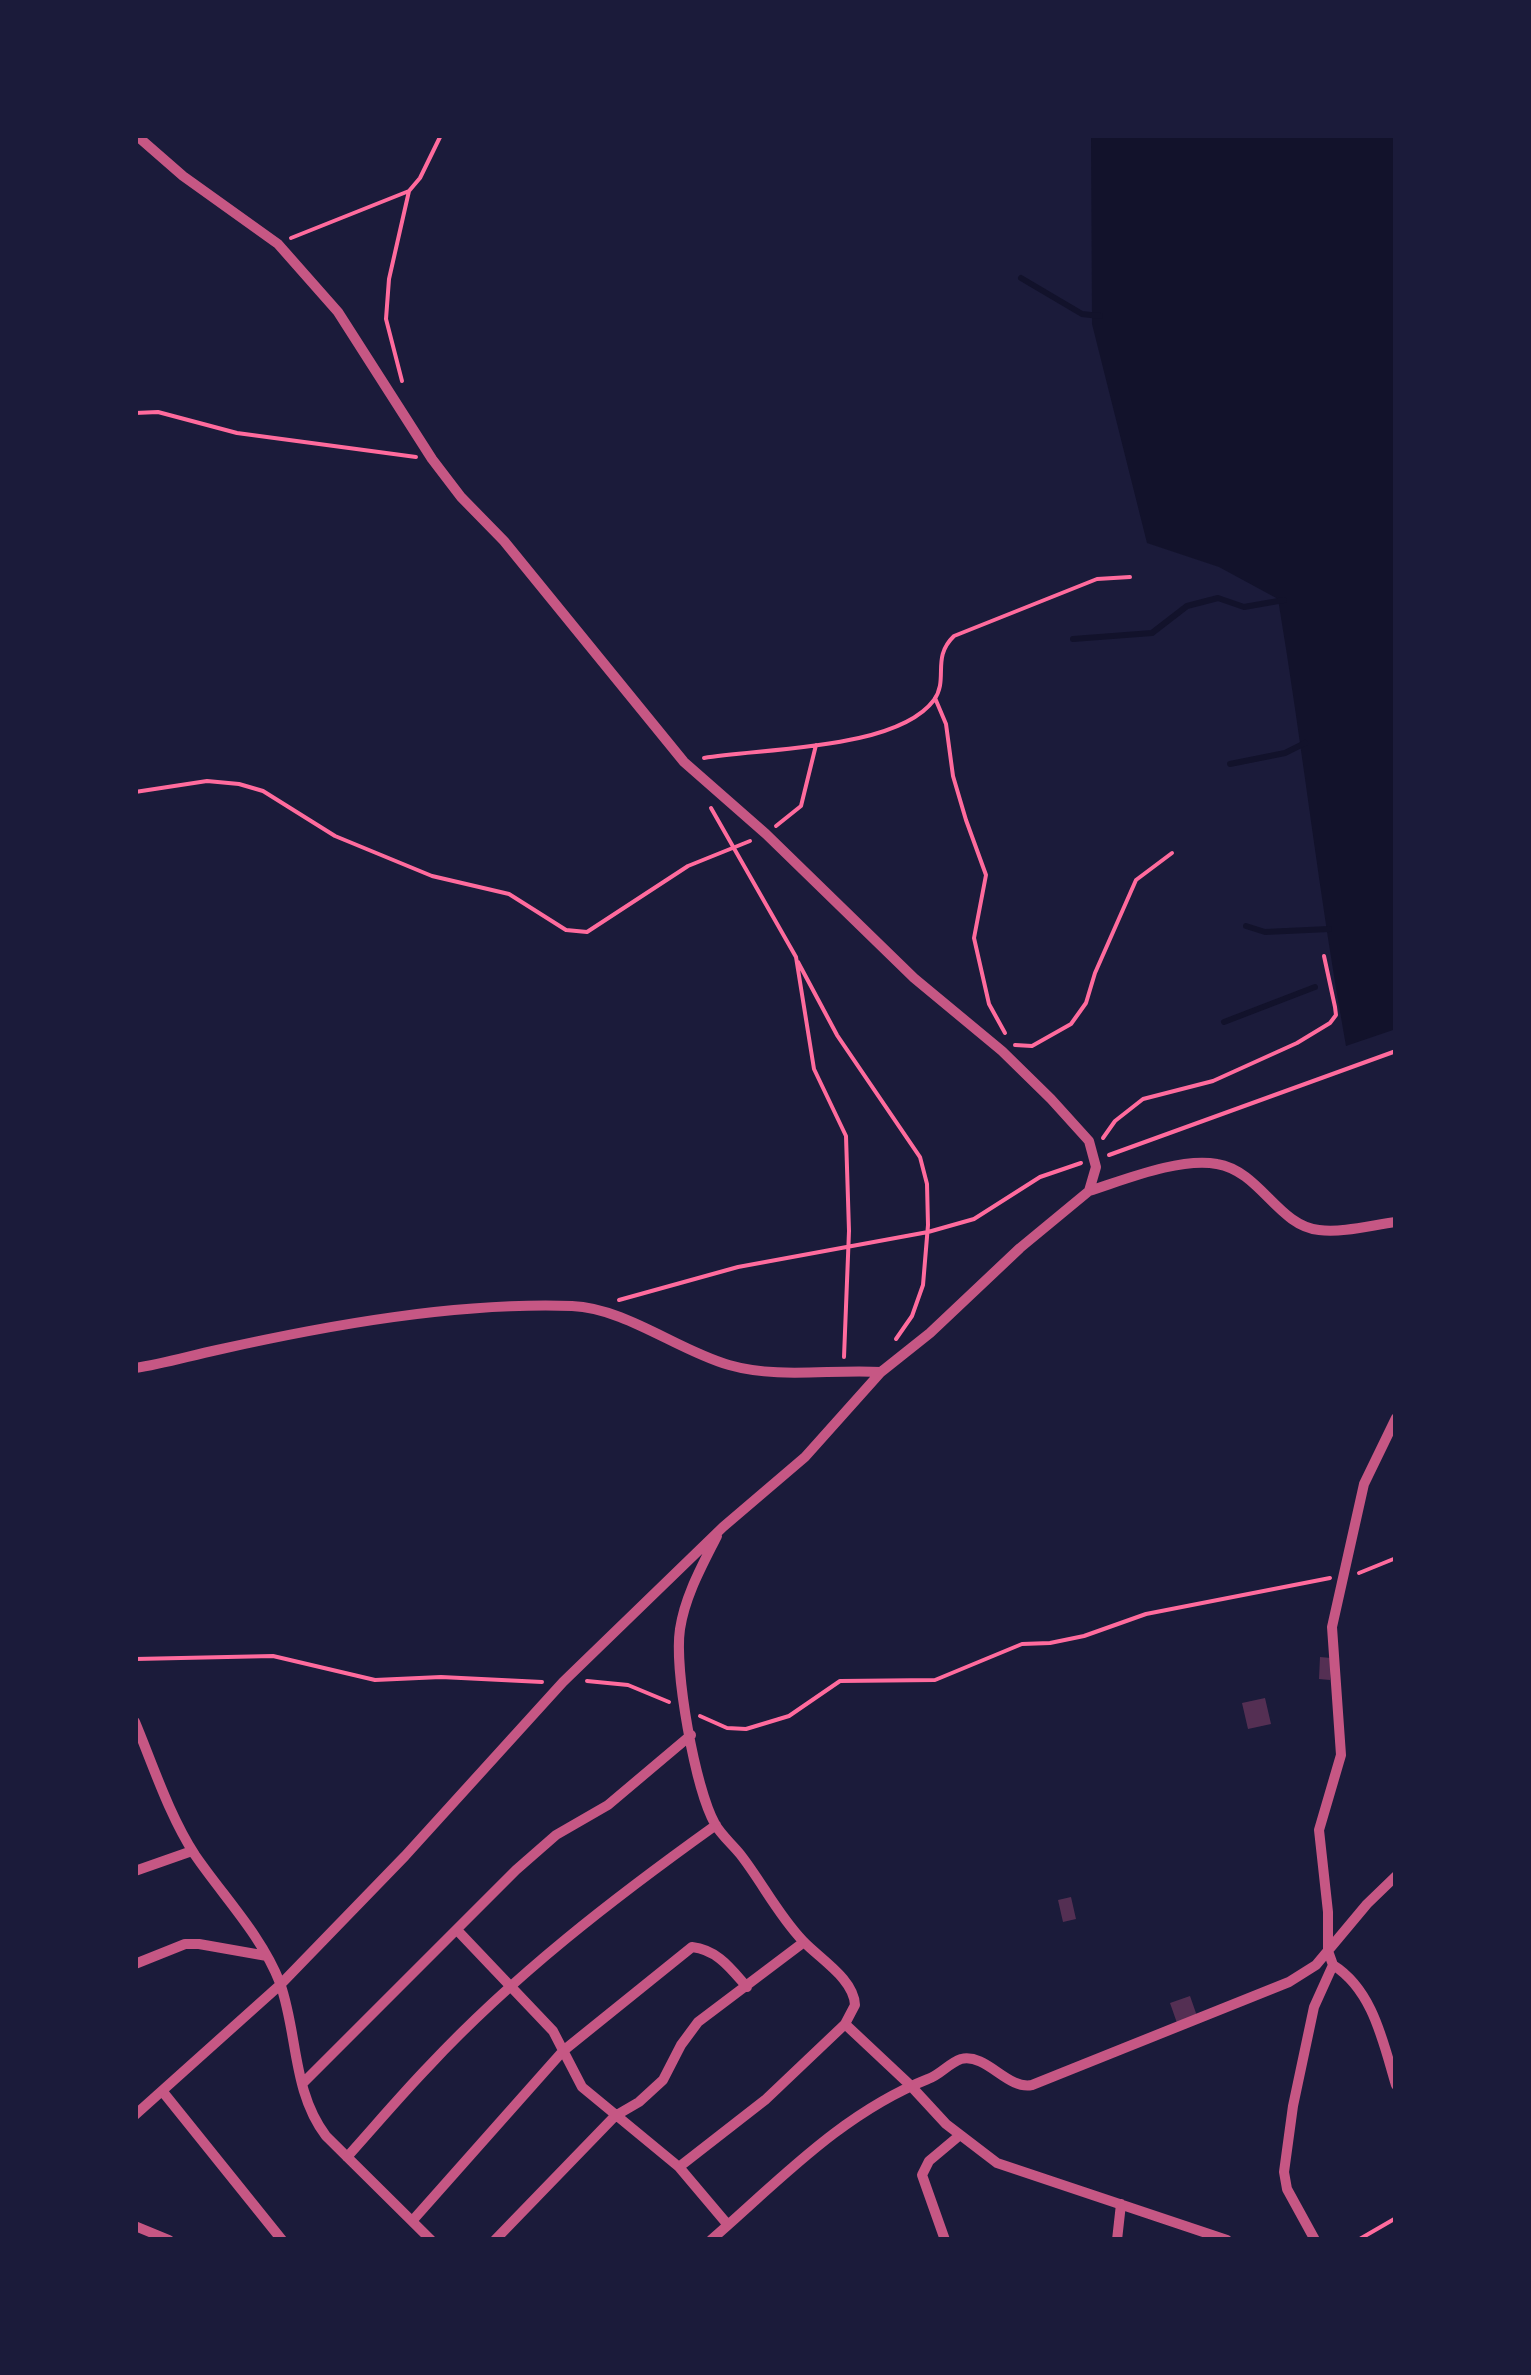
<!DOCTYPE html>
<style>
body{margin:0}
#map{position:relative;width:1531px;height:2375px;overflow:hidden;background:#1b1b3a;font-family:Poppins,sans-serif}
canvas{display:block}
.frame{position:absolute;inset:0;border:138px solid #1b1b3a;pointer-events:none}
</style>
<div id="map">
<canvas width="1531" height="2375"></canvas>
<div class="frame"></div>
</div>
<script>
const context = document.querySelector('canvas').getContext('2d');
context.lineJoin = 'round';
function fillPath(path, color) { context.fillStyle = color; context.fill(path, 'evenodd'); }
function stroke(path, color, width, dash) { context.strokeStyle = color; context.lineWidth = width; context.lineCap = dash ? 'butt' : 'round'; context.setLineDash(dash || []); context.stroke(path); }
const water = new Path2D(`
 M1091,135H1396V1029L1346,1046C1319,898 1303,748 1278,599L1219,567L1147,543L1092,324Z`);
const stream = new Path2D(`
 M1021,278L1082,314L1100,316
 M1073,639L1152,633L1187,606L1218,598L1244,607L1284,600
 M1230,764L1285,753L1305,743
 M1246,926L1265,932L1329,929
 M1224,1022L1315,987`);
const building = new Path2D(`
 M1320,1657L1331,1658L1330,1680L1319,1679Z
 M1265,1698L1271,1724L1248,1729L1242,1703Z
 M1071,1897L1076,1919L1063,1922L1058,1900Z
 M1190,1996L1197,2016L1177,2023L1170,2003Z`);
const path = new Path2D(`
 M291,238L409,191L420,178L441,135
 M402,381L386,319L389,279L409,191
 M135,413L158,412L237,433L416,457
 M935,698L946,724L953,776L966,820L986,875L974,938L989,1004L1005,1033
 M704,758C763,748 897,750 934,700C949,679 931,658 954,636L1097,579L1130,577
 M135,792L207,781L239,784L263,791L335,836L432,876L509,894L566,930L587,932L688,866L750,841
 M711,808L796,957L814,1069L846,1136L849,1231L844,1357
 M776,826L801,806L816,745
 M798,962L837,1035L920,1157L927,1184L928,1225L923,1285L912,1316L896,1339
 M1015,1045L1032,1046L1071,1024L1086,1003L1095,973L1136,880L1172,853
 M1103,1138L1115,1121L1143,1099L1213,1081L1297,1043L1330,1023L1336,1015L1335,1007L1324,956
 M1109,1155L1396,1051
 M619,1300L738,1267L928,1232L974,1219L1040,1177L1081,1163
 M1359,1573L1396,1558
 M135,1659L273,1656L375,1680L441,1677L542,1682
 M587,1681L628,1685L669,1702
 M700,1716L727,1728L746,1729L789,1716L840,1681L935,1680L1022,1644L1050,1643L1084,1636L1146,1614L1330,1578
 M1358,2240L1396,2218`);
const minor = new Path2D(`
 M1089,1191C1124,1180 1180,1157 1217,1164C1260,1171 1278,1226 1319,1230C1343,1233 1372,1225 1396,1222
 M135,1368C163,1364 189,1356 217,1350C329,1325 457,1302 572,1306C625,1308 679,1351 729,1365C778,1379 830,1369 881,1372
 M717,1536C702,1566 685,1596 680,1629C674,1670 695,1788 715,1824C721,1835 732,1844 740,1854C762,1882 778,1915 803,1941C820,1959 854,1979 855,2005L845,2024L910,2085L946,2124L997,2163L1227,2240
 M135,1722C153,1765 169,1815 195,1855C223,1896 262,1936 280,1983C298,2034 292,2091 326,2136L431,2240
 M135,1871L192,1851
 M457,1930L553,2031L582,2087L679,2167L728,2225
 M135,1964L185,1944H199L267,1956
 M1333,1965C1373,1990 1383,2042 1396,2085
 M302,2084L516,1870L556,1835L608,1805L691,1735
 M163,2092L282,2240
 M135,2115L280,1985L405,1856L563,1682L723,1527L805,1457L881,1372L930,1333L1020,1248L1089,1191L1096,1167L1089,1141L1051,1099L1002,1051L914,978L766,834L684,762L504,541L461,497L432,459L338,312L278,244L183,176L136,135
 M347,2157C374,2127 401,2095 429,2066C514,1975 614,1898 716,1825
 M679,2167L765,2100L845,2024
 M413,2220L563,2051L692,1947C718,1950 731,1969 747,1987
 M135,2226L169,2240
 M495,2240L615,2116L639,2102L663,2080L681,2045L698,2022L804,1942
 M711,2240C779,2181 842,2113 928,2079C940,2075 949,2063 961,2059C987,2053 1007,2090 1032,2085L1289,1982L1316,1965L1367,1904L1396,1876
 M945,2240L922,2175L929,2161L960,2135
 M1117,2240L1121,2204
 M1315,2240L1287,2189L1284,2172L1293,2106L1314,2007L1333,1965L1328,1951V1912L1319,1830L1341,1755L1332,1627L1364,1484L1396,1418`);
fillPath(water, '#12122b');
stroke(stream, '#12122b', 6);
fillPath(building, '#542f53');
stroke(path, '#ff6b9d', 4);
stroke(minor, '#c65784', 10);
</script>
